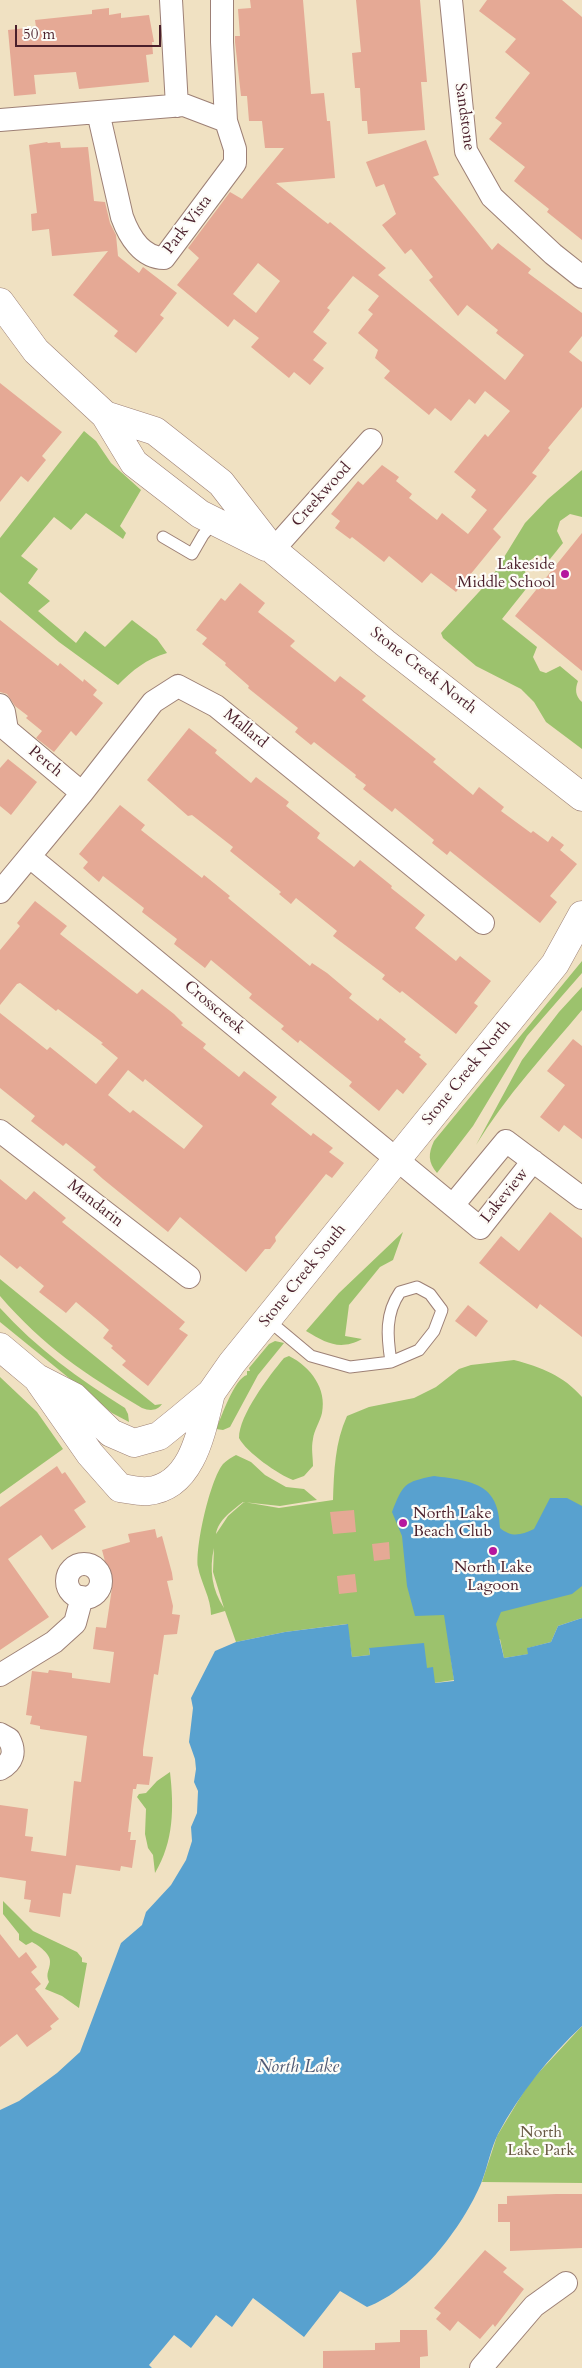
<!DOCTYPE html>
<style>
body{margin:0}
#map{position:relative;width:582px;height:2368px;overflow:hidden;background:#f0e1c2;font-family:Cardo,serif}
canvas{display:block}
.scale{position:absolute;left:15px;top:25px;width:146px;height:22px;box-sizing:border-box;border:2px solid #4a1f2b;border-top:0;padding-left:6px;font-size:15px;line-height:18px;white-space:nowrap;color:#4a1f2b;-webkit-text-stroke:4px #fdfcf7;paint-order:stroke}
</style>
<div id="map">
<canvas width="582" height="2368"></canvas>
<div class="scale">50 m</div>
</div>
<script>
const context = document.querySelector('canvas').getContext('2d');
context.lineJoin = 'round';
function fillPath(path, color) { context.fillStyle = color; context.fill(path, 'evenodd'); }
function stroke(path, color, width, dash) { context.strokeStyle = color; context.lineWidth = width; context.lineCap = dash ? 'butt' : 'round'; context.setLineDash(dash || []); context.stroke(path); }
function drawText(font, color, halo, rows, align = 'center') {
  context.font = font + ' Cardo,serif'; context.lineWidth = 4.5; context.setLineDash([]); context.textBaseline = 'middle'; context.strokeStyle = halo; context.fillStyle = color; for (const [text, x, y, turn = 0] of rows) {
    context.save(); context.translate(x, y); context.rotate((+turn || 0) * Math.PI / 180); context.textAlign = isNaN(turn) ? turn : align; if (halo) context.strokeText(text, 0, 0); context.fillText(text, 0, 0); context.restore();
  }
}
const green = new Path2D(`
 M84,431L96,441L111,463L141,490L120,526L126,533L123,539L86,513L71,530L54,517L21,556L38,569L28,583L50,601L38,611L76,643L85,631L105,647L132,620L157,639L167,653C146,659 133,670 118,685L59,642L0,592V538Z
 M582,470V517L570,514L560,521L557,531L563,543L550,559L537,555L526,564L525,575L530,584L502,619L537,647L533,657L540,671L546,673L560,666L578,681C575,689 575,696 582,702V749L546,722L534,702L521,689L476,666L443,638L441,633L490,580L525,523L548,499Z
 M582,961V973L527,1036L473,1126L437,1173C428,1162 428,1154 434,1141Z
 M582,987V1010C545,1054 506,1096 476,1145L522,1060L559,1012Z
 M403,1232L393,1260L380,1267L349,1305L345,1336L362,1339C340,1351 326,1343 306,1331L339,1293Z
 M0,1279L155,1405L162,1404C157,1411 150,1411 142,1408C86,1375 43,1346 0,1296Z
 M0,1308C36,1348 79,1379 125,1408L128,1414L129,1422L112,1413L0,1322Z
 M275,1341L284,1343L258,1375L230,1427L223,1430L216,1429C222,1416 234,1379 247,1375V1371H250L249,1368L269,1344Z
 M289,1356C311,1367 327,1389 322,1413C320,1422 314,1430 313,1439C311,1448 313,1457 313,1466L304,1476L293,1480C279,1475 246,1452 239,1438C239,1415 269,1376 284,1358Z
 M514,1360C541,1367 564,1376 582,1397V1618L558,1626L551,1642L528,1648L529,1654L504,1658L500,1639L449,1644L454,1680L434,1683L427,1668L369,1648L370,1655L352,1657L347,1624L285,1632L236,1642L225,1611L211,1615C211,1598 201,1583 198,1567C195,1547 210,1480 223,1464C227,1460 232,1457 236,1455L251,1462L265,1475L286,1487L304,1489L317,1500L280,1506L243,1502C233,1510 218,1520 216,1534L228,1516L244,1502L279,1508L333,1500C334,1471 335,1442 347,1416L369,1407L414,1398L436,1387L459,1369L471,1365ZM214,1548L213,1572L224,1608C212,1590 209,1569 214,1548Z
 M0,1377L37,1412L63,1449L0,1494Z
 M170,1772C174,1808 174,1841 155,1873L153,1855L148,1848L145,1834L146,1809L137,1797L139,1794L146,1793L157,1781Z
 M3,1901L33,1931L77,1952L82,1958V1962L87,1963L79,2008L62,1996L45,1989L49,1982C45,1973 50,1970 50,1962C51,1954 38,1945 32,1942L26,1945L19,1940V1934L3,1914Z
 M582,2026V2183L482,2182L497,2136L529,2083Z`);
const water = new Path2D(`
 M434,1476C472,1481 499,1483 500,1528C512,1538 521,1535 534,1529L550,1498H567L582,1506V1586L572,1594L501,1612L496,1624L504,1658L528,1654L527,1648L551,1642L558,1626L582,1618V2026C549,2057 520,2093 498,2134C491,2148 488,2165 482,2181C463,2228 415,2289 367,2307L340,2291L304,2337L253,2298L232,2327L216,2315L191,2348L174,2335L149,2365L152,2368H0V2110L19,2101L57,2073L80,2052L121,1943L142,1925L146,1912L171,1885L186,1860L192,1841L191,1827L197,1813L198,1791L194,1782L196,1769L195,1759L189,1742L193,1708L191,1698L215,1651L236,1642L285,1632L348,1624L352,1657L370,1655L369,1648L424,1643L427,1668L433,1667L435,1683L454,1681L444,1615L415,1616L407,1586L402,1536L392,1512C403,1484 404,1482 434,1476Z`);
const building = new Path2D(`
 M250,0H303L311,94L324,93L327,121H330L335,178L276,183L328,224L330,222L386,268L378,275L505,380L524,355L496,333L498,330L467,305L458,316L429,280L433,277L411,249L405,254L382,225L396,214L384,184L376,187L366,162L426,140L439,175L433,177L492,250L498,243L531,269L528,273L582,313V336L569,352L582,362V407L548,448L550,450L532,473L537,476L493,529L501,537L456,592L431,573L422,583L389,556L384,562L352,537L350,539L335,528L340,521L331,514L358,481L363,485L382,465L399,477L396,481L412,494L409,498L437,520L442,513L468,534L487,510L471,497L476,490L454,472L485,434L488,437L510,411L485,391L475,404L469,399L451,421L435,408L429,415L384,378L390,371L375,358L378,350L358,333L373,314L368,310L379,296L353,276L327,308L330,310L313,332L327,343L313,360L324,368L310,385L294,372L289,378L251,347L259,338L234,319L228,327L177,285L199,258L188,248L230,192L242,199L284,148H265L262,121H249L247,96H241L235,42V36H240L238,9L251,8ZM258,263L280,281L256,313L233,294Z
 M356,0H420L427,82H421L425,130L368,134L367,121H362L360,88H355L352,53L361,52Z
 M487,0H562L582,17V240L547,212L549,209L514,181L525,167L489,139L502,123L495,118L530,73L505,52L516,39L479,11Z
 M109,8V15L121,13V18L149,15L154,42H152L153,54L146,55L149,82L79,89L76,72L34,75L36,94L14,96L8,30L36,27L35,20L92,14V10Z
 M47,142L48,143L60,142L61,148L88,147L94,201L105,202L110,223L116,235L118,256L139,273L143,267L177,293L160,315L164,318L136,353L114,336L118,331L73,295L108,251L52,256L49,229L32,231L31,214L37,213L29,145Z
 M0,383L62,432L42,456L46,460L28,482L21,476L0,502Z
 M582,533V671L515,616Z
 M240,583L265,603L258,612L295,641L290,646L335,682L340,676L366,696L362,700L436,759L433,762L473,795L479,787L504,807L501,811L531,833L533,831L548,842L552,836L564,845L560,850L577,864L550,896L557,902L540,923L450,851L447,855L432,843L434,840L395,808L392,812L363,789L366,785L355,777L356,775L314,742L311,745L295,732L298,728L248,688L249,686L225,665L226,663L202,644L207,638L196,630L221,598L225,601Z
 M0,620L58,666L60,663L83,682L84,679L97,690L93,695L103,703L76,736L71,731L54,752L36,738L42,731L26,718L28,716L15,706L7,694L0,692Z
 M189,728L217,750L215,753L251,783L256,777L289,802L286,806L320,833L317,838L354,867L360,860L392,886L391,888L425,915L415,928L456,961L460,956L491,981L474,1003L478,1006L456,1034L402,991L400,993L382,979L385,975L333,936L337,931L296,898L291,904L279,894L281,892L230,851L233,847L192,815L188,816L147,780Z
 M8,759L37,782L11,815L0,806V768Z
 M120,805L145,825L141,830L202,878L204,875L230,896L228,898L310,966L312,963L327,973L352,994L349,998L378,1021L380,1018L406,1039L404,1042L421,1055L419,1057L427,1064L403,1094L397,1089L379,1111L349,1086L352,1082L300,1040L298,1043L281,1029L284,1026L249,998L252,994L211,960L205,968L174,944L177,939L142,912L144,908L103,876L99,882L83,868L88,862L79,854Z
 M35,901L67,926L60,934L137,994L142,989L174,1014L183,1023L181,1025L206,1044L203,1048L239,1077L244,1071L277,1097L271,1104L311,1136L313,1133L333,1148L329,1152L344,1163L332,1178L326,1174L275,1237L276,1241L270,1249H265L246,1272L180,1217L168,1232L103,1179L93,1170L96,1167L66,1143L63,1146L31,1121L35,1116L0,1088V1013L47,1050L50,1047L96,1084L118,1058L101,1044L103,1043L58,1009L56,1011L20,983L17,984L0,1005V950L20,926L17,923ZM128,1070L143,1082L145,1079L203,1126L184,1149L133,1110L130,1113L108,1095Z
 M573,1039L582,1046V1139L564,1125L559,1132L540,1117L565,1085L547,1071Z
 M0,1179L26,1200L34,1191L66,1218L62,1222L185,1322L179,1329L188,1335L148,1386L122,1365L126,1361L111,1348L113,1346L103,1338L109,1330L100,1322L76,1302L66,1313L39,1292L44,1286L20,1266L17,1269L0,1255Z
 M550,1212L582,1238V1337L540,1304L537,1309L479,1263L501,1236L519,1251Z
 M468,1305L488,1321L476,1337L455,1321Z
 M57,1466L62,1474L65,1472L86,1502L74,1510L86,1527L52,1550L41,1535L8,1559L49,1617L0,1650V1507Z
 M354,1510L356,1532L333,1534L330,1512Z
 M155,1529L157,1538L162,1536L172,1573L173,1580L167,1581L173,1606L172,1614L180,1615L177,1634L164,1635L158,1675L154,1674L143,1750V1756L153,1757L149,1785L137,1784L136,1789H133L128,1832H131L130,1840H136L132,1868L121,1866L120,1871L76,1865L71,1894L63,1893L60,1917L29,1912L31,1900L24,1899L26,1881L0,1877V1805L28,1809L25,1836L33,1837L31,1851L66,1856L74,1781L81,1782L87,1736L40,1729V1726L30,1724L32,1716L26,1715L32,1671L48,1673L49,1670L72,1673V1678L110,1683L114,1652L93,1649L96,1627L106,1628L112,1588L102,1550L130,1542L128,1534Z
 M389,1542L390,1559L374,1561L372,1544Z
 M355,1574L357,1592L339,1594L337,1576Z
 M0,1934L19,1958L26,1952L37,1967L31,1972L41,1984L35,1989L59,2019L50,2026L52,2029L27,2047L17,2034L0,2047Z
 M556,2194H582V2248L510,2251V2222H498V2204H507V2196Z
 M485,2250L507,2268L503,2272L524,2289L495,2327L493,2324L480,2339L458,2321L450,2331L436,2319L441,2313L434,2308Z
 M400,2330H427L428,2356L420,2357V2368H323V2351L375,2350V2343L400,2342Z`);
const service = new Path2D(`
 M163,537L192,554L203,535L215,521
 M268,1320L311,1356L350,1367L391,1362L419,1350L434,1331L442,1310L430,1294L417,1287L400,1292C385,1314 387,1336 391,1362`);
const minor = new Path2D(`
 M171,0L177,106
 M451,0L466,151L492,197L553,254L582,277
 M98,112L122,217C129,236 142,258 164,258L235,163V149L226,121L222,42V0
 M0,120L184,105L226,121
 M273,550L371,440
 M0,705L4,712L7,730L82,793
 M30,857L480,1228L533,1161
 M0,892L82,793L153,702L178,686L216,706L483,923
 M0,1131L189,1277
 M453,1205L506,1141L582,1198
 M67 1581a17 17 0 1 1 34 0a17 17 0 1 1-34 0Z
 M0,1675L54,1642L75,1623L82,1597
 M0,1734L9,1739C16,1752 13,1762 0,1769
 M481,2368L534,2306L566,2283`);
const tertiary = new Path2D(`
 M0,302L36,351L105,415L134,463L200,514L266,547
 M105,415L155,431L221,483L273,550L385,643L582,797
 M0,1347L37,1378L74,1397L111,1433L134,1443L159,1436L180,1419L211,1393L232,1363L555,964L582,915
 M39,1381L90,1454L120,1488C129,1489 139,1492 148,1491C193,1487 202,1429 211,1393`);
const markers = [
 [565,574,5,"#b5179e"],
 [403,1523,5,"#b5179e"],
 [493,1551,5,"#b5179e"]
];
const streetNames = [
 ["Sandstone",464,117,82],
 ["Park Vista",188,225,-53],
 ["Creekwood",322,495,-48],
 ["Stone Creek North",423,671,38],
 ["Mallard",245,729,39],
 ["Perch",45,762,40],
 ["Crosscreek",214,1008,40],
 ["Stone Creek North",467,1073,-51],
 ["Lakeview",505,1196,-51],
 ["Mandarin",95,1204,38],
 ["Stone Creek South",303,1276,-51]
];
const poiNames = [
 ["Lakeside",555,565],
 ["Middle School",555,583],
 ["North Lake",413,1514,"left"],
 ["Beach Club",413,1532,"left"],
 ["North Lake",493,1568,"center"],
 ["Lagoon",493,1586,"center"]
];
const parkNames = [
 ["North",541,2133],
 ["Lake Park",541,2151]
];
const waterNames = [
 ["North Lake",298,2068]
];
fillPath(green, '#9cc26d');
fillPath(water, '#58a1cf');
fillPath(building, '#e5a995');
stroke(service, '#9d8076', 13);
stroke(minor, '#9d8076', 24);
stroke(tertiary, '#9d8076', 29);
stroke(service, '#fff', 11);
stroke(minor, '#fff', 22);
stroke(tertiary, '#fff', 28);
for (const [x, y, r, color] of markers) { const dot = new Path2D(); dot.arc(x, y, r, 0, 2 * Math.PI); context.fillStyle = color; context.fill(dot); stroke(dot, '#fdfcf7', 2); }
drawText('16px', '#4a1f2b', '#fdfcf7', streetNames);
drawText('16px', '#4a1f2b', '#fdfcf7', poiNames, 'right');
drawText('16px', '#675842', '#fdfcf7', parkNames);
drawText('italic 18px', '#505a75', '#fdfcf7', waterNames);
</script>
